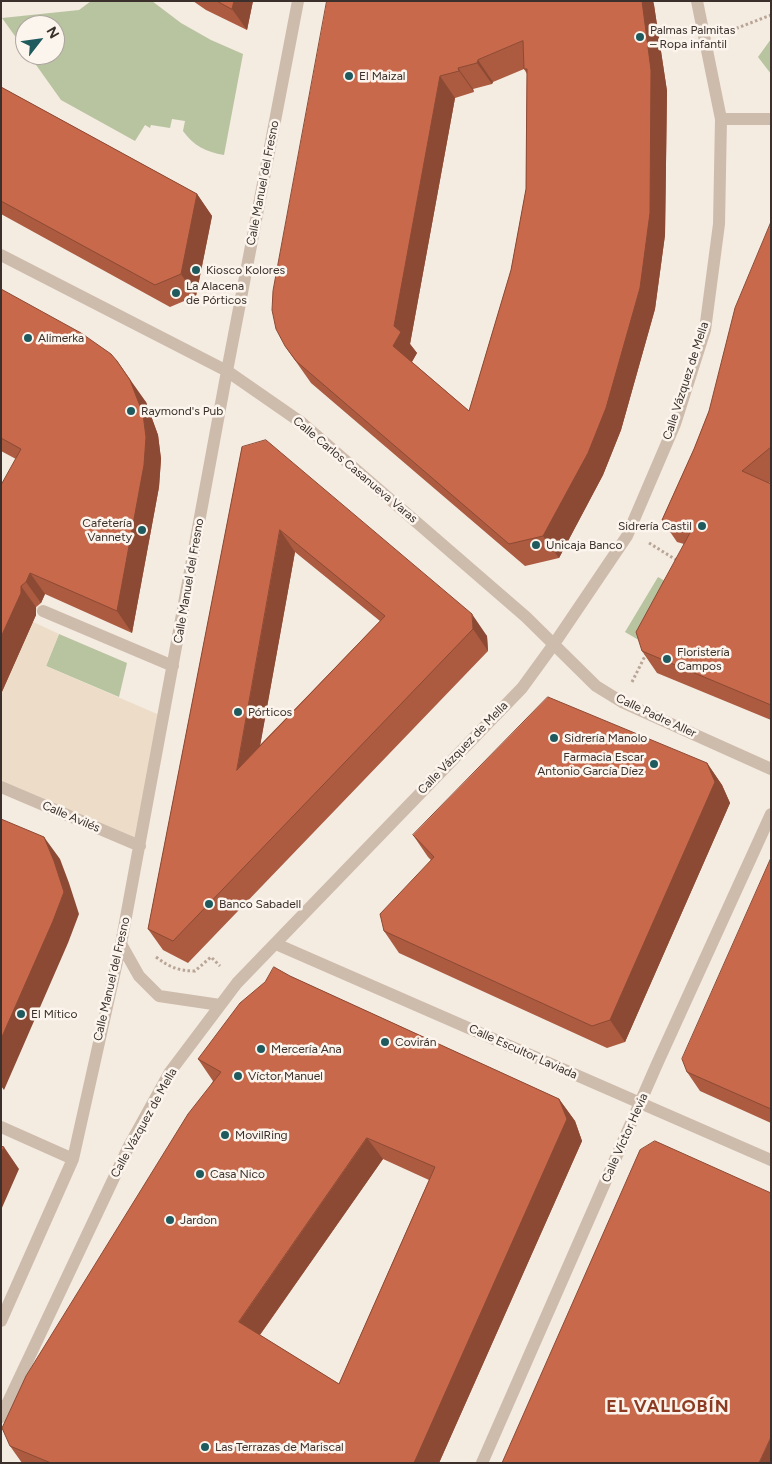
<!DOCTYPE html>
<meta charset="utf-8">
<style>
body{margin:0}
#map{position:relative;width:772px;height:1464px;overflow:hidden;background:#f4ebe1;font-family:Figtree,sans-serif}
canvas{display:block}
.frame{position:absolute;inset:0;border:2px solid #3b302b;pointer-events:none}
.north{position:absolute;left:15px;top:15px;width:50px;height:50px;box-sizing:border-box;background:#fbf5ee;border:1px solid #aea6a0;border-radius:50%;rotate:60deg;font-size:14px;font-weight:700;line-height:20px;text-align:center;color:#3b302b}
.north::after{content:'';display:block;margin:auto;width:18px;height:22px;background:#1f5a5e;clip-path:polygon(50% 0,100% 100%,50% 72%,0 100%)}
</style>
<div id="map">
<canvas width="772" height="1464"></canvas>
<div class="frame"></div>
<div class="north">N</div>
</div>
<script>
const context = document.querySelector('canvas').getContext('2d');
context.lineJoin = 'round';
function fillPath(path, color) { context.fillStyle = color; context.fill(path, 'evenodd'); }
function stroke(path, color, width, dash) { context.strokeStyle = color; context.lineWidth = width; context.lineCap = dash ? 'butt' : 'round'; context.setLineDash(dash || []); context.stroke(path); }
function drawText(font, color, halo, rows, align = 'center') {
  context.font = font + ' Figtree,sans-serif'; context.lineWidth = 5; context.setLineDash([]); context.textBaseline = 'middle'; context.strokeStyle = halo; context.fillStyle = color; for (const [text, x, y, turn = 0] of rows) {
    context.save(); context.translate(x, y); context.rotate((+turn || 0) * Math.PI / 180); context.textAlign = isNaN(turn) ? turn : align; if (halo) context.strokeText(text, 0, 0); context.fillText(text, 0, 0); context.restore();
  }
}
const green = new Path2D(`
 M91,1H152L181,23L211,40L243,54L224,155C206,152 194,146 183,131L185,121L172,119L170,128L151,125L150,128L145,125L135,141L61,100L29,55H55V25H25V50L2,18L79,10Z
 M771,39V74L758,57Z
 M658,577L672,585L642,642L625,632Z
 M59,634L127,663L119,697L46,666Z`);
const plaza = new Path2D(`
 M1,575L45,594L31,621L59,634L46,666L164,717L140,846L1,787Z`);
const path = new Path2D(`
 M727,32L771,15
 M649,543L678,561
 M632,682L646,654
 M156,957C169,967 179,971 195,971L211,957L220,966`);
const minor = new Path2D(`
 M721,119H771
 M1,255L227,371L302,423L526,617L596,686L622,702L771,769
 M43,611L173,666
 M1,787L140,846
 M121,944L139,976L159,996L220,1005
 M276,944L771,1160
 M1,1127L73,1159
 M1,1321L73,1159L121,944L227,371L298,1
 M1,1417L128,1148L170,1072L237,983L522,688L554,644L627,536L675,424L705,330L719,224L721,119L697,1
 M482,1463L657,1064L771,814`);
const wall = new Path2D(`
 M193,1H253L247,30L206,10Z
 M327,1H653L654,5L667,91L665,235L655,309L621,430L603,475L559,558L525,566L311,383L285,346ZM524,69L527,74L526,189L511,270L469,411L412,362L417,353L410,344L455,98L474,92L473,89L492,84L493,82Z
 M1,87L197,194L212,216L196,296L170,307L1,214Z
 M771,222V482L769,483L771,484V720L657,673L642,651L684,544L677,542L662,520L694,449L709,411Z
 M1,289L146,402L158,435L161,459L159,487L132,633L45,594L41,603L36,607V615L1,694L16,459L1,451Z
 M242,447L487,636L488,651L188,963L163,950L148,929ZM295,552L380,621L260,745Z
 M707,763L722,785L730,803L625,1042L607,1048L399,953L384,931L431,860L428,857L413,835Z
 M771,858V1123L700,1091L687,1072Z
 M290,976L559,1099L575,1121L582,1141L439,1463H22L10,1446L213,1081L198,1059ZM383,1159L429,1180L339,1384L260,1335Z`);
const shadedWall = new Path2D(`
 M234,1H253L247,30L232,9Z
 M642,1H653L654,5L667,91L665,235L655,309L621,430L603,475L559,558L543,536Z
 M478,60L493,82L492,84L477,63Z
 M458,68L473,89L474,92L459,71Z
 M440,76L455,98L410,344L417,353L408,368L393,346L394,326Z
 M197,194L212,216L196,296L181,274Z
 M117,361L146,402L158,435L161,459L159,487L132,633L117,611Z
 M280,530L295,552L252,791L237,770Z
 M30,573L45,594L41,603L26,582Z
 M21,586L36,607V615L1,694V637Z
 M472,614L487,636L488,651L473,629Z
 M707,763L722,785L730,803L625,1042L610,1020Z
 M44,837L60,859L69,883L79,914L68,943L4,1090L1,1086V1039Z
 M559,1099L575,1121L582,1141L439,1463H414Z
 M367,1138L383,1159L254,1343L239,1322Z
 M4,1147L19,1169L1,1210V1153Z
 M771,1437V1463H759Z`);
const building = new Path2D(`
 M217,1H234L232,9Z
 M327,1H642L651,70L650,213L640,288L606,408L588,453L543,536L509,544L296,361L285,346L276,329L272,310L273,291ZM523,41L524,69H527L526,189L511,270L469,411L393,346L401,332L394,326L440,76L459,71L458,68L477,63L478,60Z
 M1,87L197,194L181,274L155,285L1,201Z
 M771,222V447L742,471L771,484V705L642,651L636,632L691,531L662,520L694,449L709,411L735,308Z
 M1,289L81,333L111,354L117,361L130,380L143,414L146,437L144,465L117,611L30,573L26,582L21,586V593L1,637V485L21,449L1,438Z
 M266,440L472,614L473,629L173,941L148,929L242,447ZM280,530L385,616L237,770Z
 M548,697L707,763L715,782L610,1020L592,1026L384,931L380,914L434,857L413,835Z
 M1,819L44,837L54,861L64,892L53,921L1,1039Z
 M771,858V1109L687,1072L682,1059Z
 M274,967L290,976L559,1099L567,1119L414,1463H51L10,1446L2,1428L26,1376L188,1114L221,1072L198,1059L240,1003L265,982ZM367,1138L435,1167L339,1384L239,1322Z
 M655,1141L771,1193V1437L759,1463H502L640,1150Z
 M1,1146L4,1147L1,1153Z`);
const markers = [
 [640,37,5,"#1f5a5e"],
 [349,76,5,"#1f5a5e"],
 [196,270,5,"#1f5a5e"],
 [176,293,5,"#1f5a5e"],
 [28,338,5,"#1f5a5e"],
 [131,411,5,"#1f5a5e"],
 [702,526,5,"#1f5a5e"],
 [142,530,5,"#1f5a5e"],
 [536,545,5,"#1f5a5e"],
 [667,659,5,"#1f5a5e"],
 [238,712,5,"#1f5a5e"],
 [554,738,5,"#1f5a5e"],
 [654,764,5,"#1f5a5e"],
 [209,904,5,"#1f5a5e"],
 [21,1014,5,"#1f5a5e"],
 [385,1042,5,"#1f5a5e"],
 [261,1049,5,"#1f5a5e"],
 [238,1076,5,"#1f5a5e"],
 [225,1135,5,"#1f5a5e"],
 [200,1174,5,"#1f5a5e"],
 [170,1220,5,"#1f5a5e"],
 [205,1447,5,"#1f5a5e"]
];
const poiNames = [
 ["Palmas Palmitas",650,30],
 ["– Ropa infantil",650,44],
 ["El Maizal",359,76],
 ["Kiosco Kolores",206,270],
 ["La Alacena",186,286],
 ["de Pórticos",186,300],
 ["Alimerka",38,338],
 ["Raymond's Pub",141,411],
 ["Cafetería",132,523,"right"],
 ["Vannety",132,537,"right"],
 ["Sidrería Castil",692,526,"right"],
 ["Unicaja Banco",546,545],
 ["Floristería",677,652],
 ["Campos",677,666],
 ["Pórticos",248,712],
 ["Sidrería Manolo",564,738],
 ["Farmacia Escar",644,757,"right"],
 ["Antonio García Díez",644,771,"right"],
 ["Banco Sabadell",219,904],
 ["El Mítico",31,1014],
 ["Covirán",395,1042],
 ["Mercería Ana",271,1049],
 ["Víctor Manuel",248,1076],
 ["MovilRing",235,1135],
 ["Casa Nico",210,1174],
 ["Jardon",180,1220],
 ["Las Terrazas de Mariscal",215,1447]
];
const streetNames = [
 ["Calle Manuel del Fresno",263,183,-79],
 ["Calle Vázquez de Mella",686,381,-72],
 ["Calle Carlos Casanueva Varas",355,470,40],
 ["Calle Manuel del Fresno",189,581,-80],
 ["Calle Padre Aller",656,716,25],
 ["Calle Vázquez de Mella",463,748,-46],
 ["Calle Avilés",71,817,23],
 ["Calle Manuel del Fresno",112,979,-77],
 ["Calle Escultor Laviada",523,1052,24],
 ["Calle Vázquez de Mella",144,1123,-61],
 ["Calle Víctor Hevia",625,1138,-66]
];
const districtNames = [
 ["EL VALLOBÍN",668,1407]
];
fillPath(green, '#b8c4a0');
fillPath(plaza, '#ecdcc8');
stroke(path, '#b9a596', 3, [2.5, 2.5]);
stroke(minor, '#cdbbac', 12);
fillPath(wall, '#ac5a40');
fillPath(shadedWall, '#8c4a34');
fillPath(building, '#c8694b');
stroke(building, '#8c4a34', 1);
for (const [x, y, r, color] of markers) { const dot = new Path2D(); dot.arc(x, y, r, 0, 2 * Math.PI); context.fillStyle = color; context.fill(dot); stroke(dot, '#fbf5ee', 2); }
drawText('12px', '#3b302b', '#fbf5ee', poiNames, 'left');
drawText('12px', '#3b302b', '#fbf5ee', streetNames);
context.letterSpacing = '1px';
drawText('bold 18px', '#8c3b22', '#fbf5ee', districtNames);
context.letterSpacing = '0px';
</script>
